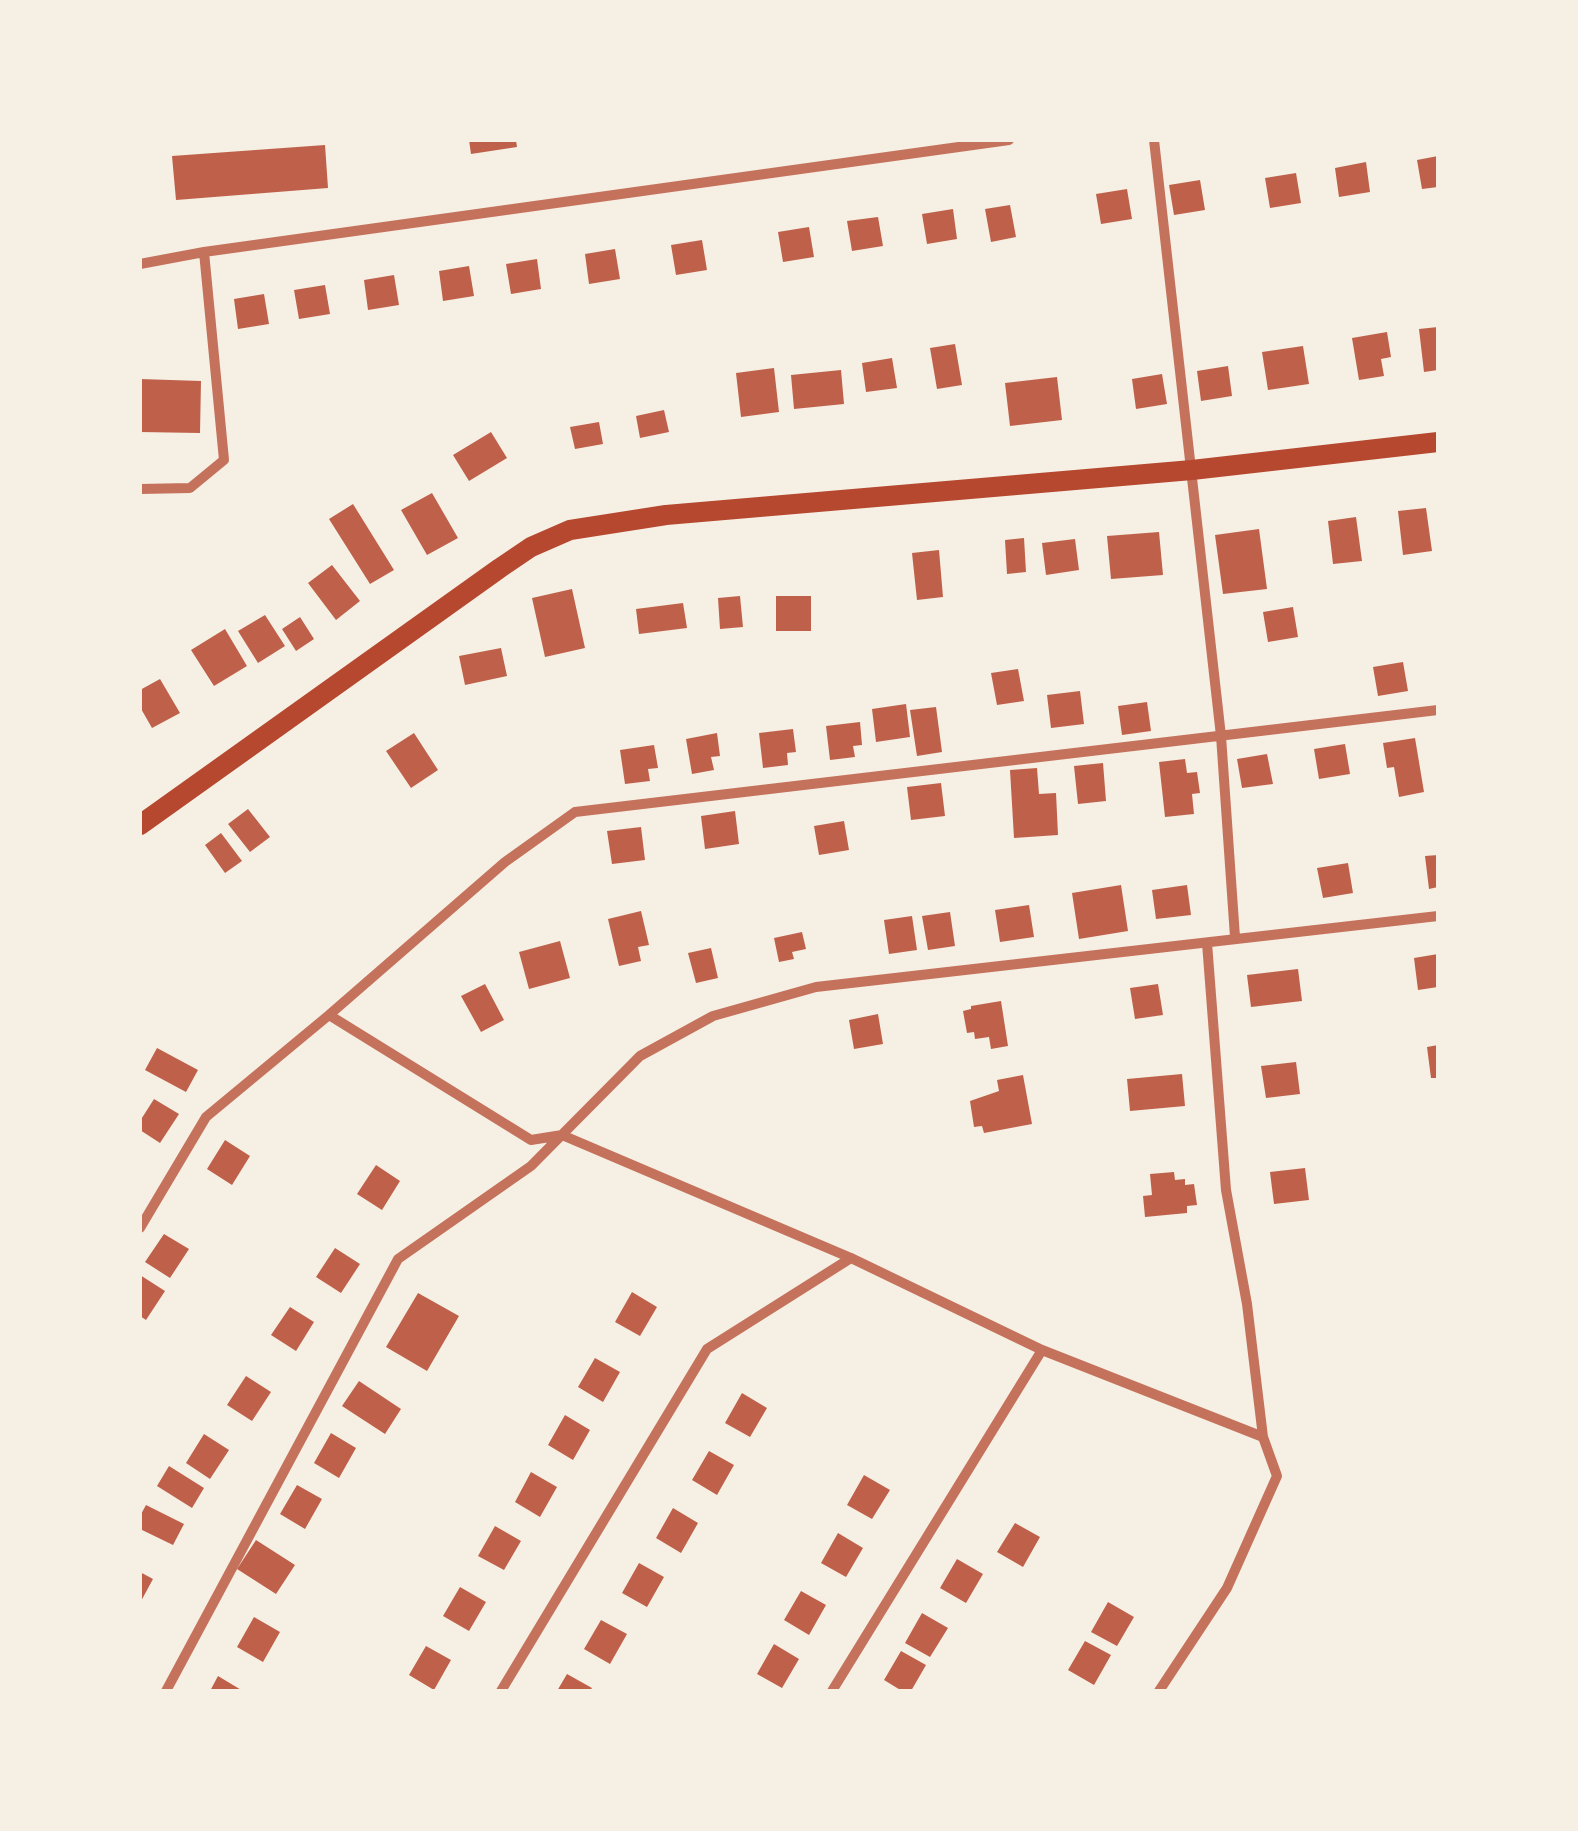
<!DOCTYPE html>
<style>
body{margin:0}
#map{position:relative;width:1578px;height:1831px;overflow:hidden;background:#f6efe4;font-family:"Fira Sans Condensed",sans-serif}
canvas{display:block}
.frame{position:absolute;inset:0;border:142px solid #f6efe4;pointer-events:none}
</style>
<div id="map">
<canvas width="1578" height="1831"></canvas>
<div class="frame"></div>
</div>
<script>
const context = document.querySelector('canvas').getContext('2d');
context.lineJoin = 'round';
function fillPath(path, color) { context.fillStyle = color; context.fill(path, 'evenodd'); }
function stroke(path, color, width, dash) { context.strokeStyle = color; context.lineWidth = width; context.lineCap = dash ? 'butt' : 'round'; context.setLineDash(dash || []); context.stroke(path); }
const building = new Path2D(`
 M469,140H516L517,147L471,154Z
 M325,145L328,188L176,200L172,156Z
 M1438,156V187L1422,189L1417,160Z
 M1366,162L1370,192L1339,197L1335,168Z
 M1296,173L1301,203L1270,208L1265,178Z
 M1200,180L1205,210L1174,215L1169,185Z
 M1127,189L1132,219L1101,224L1096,194Z
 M1010,205L1016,237L991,242L985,209Z
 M953,209L957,239L927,244L922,214Z
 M878,217L883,246L852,251L847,221Z
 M809,227L814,257L783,262L778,232Z
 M702,240L707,270L676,275L671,245Z
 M615,249L620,279L589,284L585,254Z
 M537,259L541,289L511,294L506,264Z
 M469,266L474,296L443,301L439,271Z
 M394,275L399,305L368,310L364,280Z
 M325,285L330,314L299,319L294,290Z
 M264,294L269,324L238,329L234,299Z
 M1438,327V370L1424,372L1419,329Z
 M1387,332L1391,357L1381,359L1384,376L1359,380L1352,338Z
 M955,344L962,385L937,389L930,348Z
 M1303,346L1309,384L1268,390L1262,352Z
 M892,358L897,388L866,392L862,363Z
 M1228,366L1232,396L1201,401L1197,371Z
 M774,368L779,412L741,417L736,373Z
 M841,370L844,404L794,409L791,375Z
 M1162,374L1167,404L1136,409L1132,379Z
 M1057,377L1062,420L1010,426L1005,383Z
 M140,379L201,381L200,433L140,432Z
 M664,410L669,432L640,438L636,416Z
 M599,422L603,444L575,449L570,427Z
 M491,432L507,458L469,481L453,455Z
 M432,493L458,538L427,555L401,510Z
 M353,504L394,570L370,584L329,519Z
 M1426,508L1432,551L1403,555L1398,511Z
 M1356,517L1362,561L1333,564L1328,521Z
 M1259,529L1267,589L1223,594L1215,535Z
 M1159,532L1163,575L1111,579L1107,536Z
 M1024,538L1026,572L1007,574L1005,540Z
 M1075,539L1079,570L1046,575L1042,543Z
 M939,550L943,597L917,600L912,553Z
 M332,565L360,601L336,620L308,583Z
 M572,589L585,648L545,657L532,598Z
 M740,596L743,627L720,629L718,598Z
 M776,596H811V631H776Z
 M683,603L687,628L639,634L636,609Z
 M1293,607L1298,637L1268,642L1263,612Z
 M265,615L285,646L258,663L238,631Z
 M300,617L314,639L296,651L282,629Z
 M225,629L247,666L214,686L191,650Z
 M501,648L507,676L465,685L459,656Z
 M1403,662L1408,691L1378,696L1373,667Z
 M1018,669L1024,701L997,705L991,673Z
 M160,679L180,713L152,728L140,707V690Z
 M1080,691L1084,724L1051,728L1047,695Z
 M1147,702L1151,731L1122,735L1118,706Z
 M906,704L910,737L876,742L872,709Z
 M936,707L942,752L917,756L910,710Z
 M860,722L862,745L853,746L855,757L830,760L826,726Z
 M793,729L796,752L787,753L788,765L763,768L759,733Z
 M414,733L438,770L411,788L386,751Z
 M717,733L720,756L711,757L714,770L692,774L686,739Z
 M1415,738L1424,792L1399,797L1394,767L1387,768L1383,743Z
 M1345,744L1350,774L1319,779L1314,749Z
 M654,745L658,768L648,769L650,781L625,784L620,750Z
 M1267,754L1273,784L1242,788L1237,759Z
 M1185,759L1187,773L1197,772L1200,793L1192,794L1194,814L1165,817L1159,762Z
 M1103,763L1106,801L1078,804L1074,766Z
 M1037,768L1039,794L1056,793L1058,835L1014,838L1010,770Z
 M941,783L945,816L911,820L907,787Z
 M248,809L270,837L250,852L228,824Z
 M735,811L739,844L705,849L701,816Z
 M844,821L849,850L819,855L814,826Z
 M641,827L645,860L612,864L607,831Z
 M221,833L242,861L225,873L205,845Z
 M1438,855V887L1429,889L1425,856Z
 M1348,863L1353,893L1323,898L1317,868Z
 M1121,885L1128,931L1079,939L1072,893Z
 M1187,885L1191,915L1156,919L1152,890Z
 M1029,905L1034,937L1000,942L995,910Z
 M641,911L649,945L638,947L641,961L619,966L608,919Z
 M950,912L955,946L928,950L922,916Z
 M912,916L917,950L889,954L884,920Z
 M802,932L806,949L792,952L794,959L779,962L774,938Z
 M560,941L570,978L529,989L519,952Z
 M711,948L718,978L696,983L688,953Z
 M1438,954V987L1418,990L1414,958Z
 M1298,969L1302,1001L1251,1007L1247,975Z
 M485,984L504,1020L481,1032L461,996Z
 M1158,984L1163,1015L1135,1019L1130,988Z
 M1001,1001L1008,1046L991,1049L989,1037L975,1039L974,1032L967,1033L963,1011L971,1009V1006Z
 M878,1014L883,1044L854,1049L849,1020Z
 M1438,1045V1078H1431L1427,1047Z
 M157,1048L198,1070L186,1092L145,1070Z
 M1296,1062L1300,1094L1266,1098L1261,1066Z
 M1182,1074L1185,1106L1130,1111L1127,1079Z
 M1023,1075L1032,1124L984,1133L982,1126L974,1127L970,1101L999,1091L997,1080Z
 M154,1099L179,1114L160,1143L140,1130V1121Z
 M225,1140L250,1156L232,1185L207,1169Z
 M376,1165L400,1181L382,1210L357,1194Z
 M1305,1168L1309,1200L1274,1204L1270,1172Z
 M1174,1172L1175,1180L1185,1179V1185L1194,1184L1197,1205L1187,1206V1213L1145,1217L1143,1196L1152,1195L1150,1174Z
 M164,1234L189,1249L170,1278L145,1262Z
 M335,1248L360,1264L341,1293L316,1277Z
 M140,1275L165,1291L146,1320L140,1316Z
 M632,1292L657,1307L640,1336L615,1322Z
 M418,1293L459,1316L427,1371L386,1347Z
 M290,1307L314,1322L296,1351L271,1335Z
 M595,1358L620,1372L603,1402L578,1387Z
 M246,1376L271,1392L252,1421L227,1405Z
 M359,1381L401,1409L385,1434L342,1406Z
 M742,1393L767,1408L750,1437L725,1423Z
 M565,1415L590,1430L573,1460L548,1445Z
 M331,1433L356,1448L339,1478L314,1463Z
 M204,1434L229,1450L210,1479L186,1463Z
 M709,1451L734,1465L717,1495L692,1480Z
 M169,1466L204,1488L192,1508L157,1486Z
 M531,1472L557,1487L540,1517L515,1502Z
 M864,1475L890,1490L872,1519L847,1505Z
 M297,1485L322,1499L305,1529L280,1514Z
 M146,1505L184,1524L173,1545L140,1529V1516Z
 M673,1508L698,1523L681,1553L656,1538Z
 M1015,1523L1040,1537L1023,1567L997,1552Z
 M495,1526L521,1541L504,1570L478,1556Z
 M838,1533L863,1548L846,1577L821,1563Z
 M256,1540L295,1565L276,1594L237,1569Z
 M957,1559L983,1574L966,1603L940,1588Z
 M639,1563L664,1577L647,1607L622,1593Z
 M140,1572L153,1579L140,1603Z
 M460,1587L486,1602L469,1631L443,1616Z
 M801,1591L826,1605L809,1635L784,1620Z
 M1108,1602L1134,1617L1117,1646L1091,1632Z
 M922,1613L948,1628L930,1657L905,1643Z
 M254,1617L280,1632L263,1662L237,1647Z
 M601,1620L627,1634L610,1664L584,1649Z
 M1085,1641L1111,1655L1094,1685L1068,1670Z
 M774,1644L799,1659L782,1688L757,1674Z
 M426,1646L451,1660L434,1690L409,1675Z
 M901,1651L926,1665L911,1691H902L884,1680Z
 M567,1674L592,1688L590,1691H557Z
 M218,1676L243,1691H210Z`);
const minor = new Path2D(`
 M1154,140L1221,736L1235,937
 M140,264L204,252L1009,140
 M140,489L190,488L224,460L204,252
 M329,1015L531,1140L562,1135L851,1258L1042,1350L1263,1437
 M140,1228L206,1117L329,1015L505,862L575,812L1438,710
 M166,1691L398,1259L531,1166L640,1056L713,1016L816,987L1438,916
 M501,1691L707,1349L851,1258
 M832,1691L1042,1350
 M1159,1691L1227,1588L1277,1476L1263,1437L1247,1304L1226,1190L1207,943`);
const secondary = new Path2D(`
 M140,825L500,568L531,547L570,530L666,515L1192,470L1438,442`);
fillPath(building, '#bf614a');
stroke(minor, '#c5725c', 10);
stroke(secondary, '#b5482f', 20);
</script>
